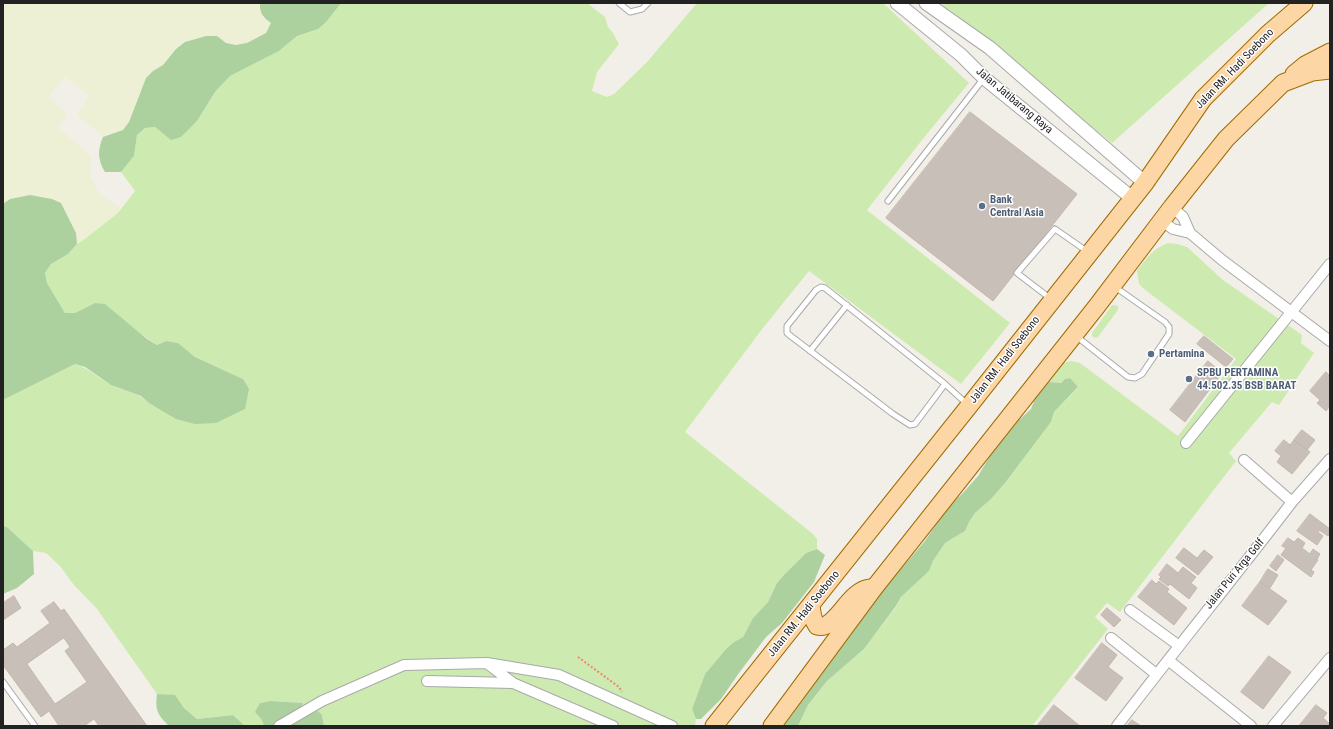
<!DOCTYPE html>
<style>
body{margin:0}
#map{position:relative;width:1333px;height:729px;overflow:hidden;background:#f2efe9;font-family:"Roboto Condensed",sans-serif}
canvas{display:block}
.frame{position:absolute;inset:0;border:4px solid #222;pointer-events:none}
</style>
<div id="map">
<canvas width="1333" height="729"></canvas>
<div class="frame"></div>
</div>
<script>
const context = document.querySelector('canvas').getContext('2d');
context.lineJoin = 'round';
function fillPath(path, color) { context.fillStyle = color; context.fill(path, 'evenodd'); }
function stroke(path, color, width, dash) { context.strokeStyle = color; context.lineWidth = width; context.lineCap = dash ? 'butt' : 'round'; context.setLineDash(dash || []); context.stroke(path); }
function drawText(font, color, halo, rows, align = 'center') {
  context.font = font + ' "Roboto Condensed",sans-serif'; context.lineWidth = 3; context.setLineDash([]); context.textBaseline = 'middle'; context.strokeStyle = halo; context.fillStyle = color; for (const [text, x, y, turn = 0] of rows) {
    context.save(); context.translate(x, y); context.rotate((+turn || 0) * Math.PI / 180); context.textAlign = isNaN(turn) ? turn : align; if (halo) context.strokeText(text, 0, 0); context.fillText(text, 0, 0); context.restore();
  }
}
const farmland = new Path2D(`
 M3,3H260L259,8L271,23L267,33L247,43L236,45L226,43L217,36H206L185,42L176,49L163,65L153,71L146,78L129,122L123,130L103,137L77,115L89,96L65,76L49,97L67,114L59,128L91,156L90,176L98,191L104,197L122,208L118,213L86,238L77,244L76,233L10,199L3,204Z`);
const grass = new Path2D(`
 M341,3H587L605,17L608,27L613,33L619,44L597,72L592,91L607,97L614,94L647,62L697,3H883L969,83L926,135L867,210L1010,323L961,384L809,271L763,328L685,432L813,534L817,539V549L806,553L777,583L768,602L753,618L743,637L734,642L726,649L705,674L692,709L696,719L695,726H324L322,715L303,717L299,713L303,703L271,701L260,703L264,726H245L233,715L197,719L184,708L175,696L157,694L97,609L74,585L60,566L46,553L33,551L7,527L3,526V400L75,364C88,368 98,378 110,384C124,392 136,391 149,403L243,379L195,357L178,343L166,341L157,345L95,303L75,313H65L47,283L45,273L51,264L68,254L77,244L86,238L118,213L135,191L121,172L134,156L137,135L145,128L155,127L171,139L197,121L215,92L230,76L279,51L297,36L318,29Z
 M940,3H1269L1112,143L964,24Z
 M1168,243L1177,244L1187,247L1223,280L1302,335L1301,343L1314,353L1279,405L1272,402L1229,453L1236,461L1120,612L1107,603L1095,617L1108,629L1032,726H798L808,705L827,681L864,649L896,607L901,597L929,571L933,561L945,543L965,531L969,522L975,513L991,499L1005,483L1051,422L1054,412L1078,388L1070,378L1065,379L1061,383L1049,382L1063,363L1071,361L1080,363L1178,436L1236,359L1144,289L1139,284L1137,271C1147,258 1152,249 1168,243Z
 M1112,305H1115L1118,306V310L1098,337L1095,338L1092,336V333Z`);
const forest = new Path2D(`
 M260,3H341L326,22L318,29L297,36L279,51L230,76L215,92L197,121L181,137L171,140L155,127L145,128L137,135L134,156L121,172H105C98,160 97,151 103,137L123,130L129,122L146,78L153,71L163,65L176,49L185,42L206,36H217L226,43L236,45L247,43L266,33L271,23C264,18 259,13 260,3Z
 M30,195L52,199L61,203L76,233L77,244L68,254L51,264L45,273L47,283L65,313H75L95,303L105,304L147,339L157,345L166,341L178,343L195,357L243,379L249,389L245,409L216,423L195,424L176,419L149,403L141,396L111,385L85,367L75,364L3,400V204L10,199Z
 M1070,378L1078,387L1054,412L1051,422L1005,483L991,499L975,513L969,522L965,531L945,543L933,561L929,571L901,597L896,606L864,649L827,681L808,705L798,726H778L889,583L924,542L950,505L962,494L978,476L990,456L1018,421L1031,409L1035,399L1049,382L1061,383L1065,379Z
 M3,526L7,527L33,551L34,574L17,588L3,594Z
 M817,549L825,555L814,582L782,623L766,637L739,673L721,699L701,719H696L692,709L705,674L726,649L734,642L743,637L753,618L768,602L777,583L784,575L806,553Z
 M157,694L175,695L184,708L197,719L233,715L245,726H169C157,714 155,710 157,694Z
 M271,701L303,703L299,713L303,717L318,711L322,715L324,726H264L262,720L255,712L260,703Z`);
const building = new Path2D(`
 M970,112L1077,194L993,301L886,218Z
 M1204,336L1233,359L1226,367L1197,344Z
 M1208,361L1222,373L1185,422L1170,410Z
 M1326,372L1330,376V408L1329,407L1326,411L1317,403L1320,400L1310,391Z
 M1302,430L1315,440L1307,450L1294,440Z
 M1284,440L1290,445L1294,440L1310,452L1292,474L1277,462L1281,456L1275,451Z
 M1310,514L1330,529V534L1328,536L1319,530L1318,532L1323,536L1317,545L1297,531Z
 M1288,538L1294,542L1298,538L1305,543L1302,548L1310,554L1313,549L1320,554L1317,559L1318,560L1311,570L1314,572L1311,577L1281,555L1286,548L1282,546Z
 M1184,548L1197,558L1204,550L1213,557L1198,575L1176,558Z
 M1278,555L1284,560L1276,571L1270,566Z
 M1167,564L1178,573L1183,567L1196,577L1191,583L1197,588L1189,599L1170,584L1168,586L1159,579L1161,577L1159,575Z
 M1268,569L1278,575L1270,588L1260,582Z
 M1152,580L1156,584L1159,581L1169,589L1167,592L1187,608L1174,625L1138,597Z
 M1260,582L1287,601L1268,625L1242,606Z
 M14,596L21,608L3,620V603Z
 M54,602L61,611L64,609L147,726H99L94,719L84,726H59L49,711L41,717L3,665V650L13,643L17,647L50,623L41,611ZM64,638L70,647L65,651L87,682L55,704L27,664Z
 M1107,608L1121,620L1114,627L1101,615Z
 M1102,643L1117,655L1108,667L1123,678L1106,701L1075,678Z
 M1269,656L1291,672L1263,709L1241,692Z
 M1054,705L1080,726H1040L1038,725Z
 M1316,705L1327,713L1323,718L1330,724V726H1299Z
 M1132,720L1141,726H1127Z`);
const path = new Path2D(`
 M578,657L619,687L622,692`);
const service = new Path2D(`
 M619,3L630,12L642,9L648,3
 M888,201L984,78
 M1051,299L1017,273L1055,229L1088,252
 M1076,336L1128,377L1135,378L1142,374L1169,334V327L1165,322L1115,287
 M810,351L847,305
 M945,384L915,424L910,425L893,414L792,337L787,333V326L816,290L821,287L825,288L945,384L967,404
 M3,682L35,726`);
const minor = new Path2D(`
 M1172,207L1183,217L1190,233L1222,260L1330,341
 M1162,221L1173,229L1190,233
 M1186,443L1330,264
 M1292,502L1330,459
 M1130,610L1178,645
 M1111,638L1156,674
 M1168,660L1251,726
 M488,664L513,683
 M427,681L513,683L613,726
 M279,726L322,701L404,665L487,663L559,675L672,726
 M1117,726C1174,651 1234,578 1292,502L1244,460
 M1273,726L1330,658`);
const tertiary = new Path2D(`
 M897,3L961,55L984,78L1132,198
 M926,3L990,48L1145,183`);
const primary = new Path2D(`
 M1294,74L1305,65L1330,52
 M811,605C812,613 812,619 817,626C835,632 848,590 870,588
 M714,726L969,406L1145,183L1203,99L1268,34L1304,3
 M772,726L874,588L1097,306L1172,207L1226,139L1283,83L1312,72L1330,70`);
const markers = [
 [982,206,4,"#5c6f8a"],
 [1151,354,4,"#5c6f8a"],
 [1189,379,4,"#5c6f8a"]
];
const streetNames = [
 ["Jalan RM. Hadi Soebono",1235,69,-46],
 ["Jalan Jatibarang Raya",1014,101,40],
 ["Jalan RM. Hadi Soebono",1005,360,-52],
 ["Jalan Puri Arga Golf",1235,574,-51],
 ["Jalan RM. Hadi Soebono",804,614,-51]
];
const serviceNames = [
 ["Bank",990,200],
 ["Central Asia",990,213],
 ["Pertamina",1159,354],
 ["SPBU PERTAMINA",1197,373],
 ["44.502.35 BSB BARAT",1197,386]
];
fillPath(farmland, '#eef0d5');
fillPath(grass, '#cdebb0');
fillPath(forest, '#add19e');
fillPath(building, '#c7bfb8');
stroke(building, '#c4b6ab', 1);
stroke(service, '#a9a9a9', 7);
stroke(minor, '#a9a9a9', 12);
stroke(tertiary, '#a9a9a9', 15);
stroke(primary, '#a06b00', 19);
stroke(path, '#fa8072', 2, [2, 2]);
stroke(service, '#fff', 5);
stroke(minor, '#fff', 10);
stroke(tertiary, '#fff', 13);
stroke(primary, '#fcd6a4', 17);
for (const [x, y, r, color] of markers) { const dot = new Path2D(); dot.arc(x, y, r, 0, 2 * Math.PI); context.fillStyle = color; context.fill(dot); stroke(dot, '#fff', 1.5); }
drawText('11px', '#222', '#fff', streetNames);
drawText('bold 11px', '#4e5e75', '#fff', serviceNames, 'left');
</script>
